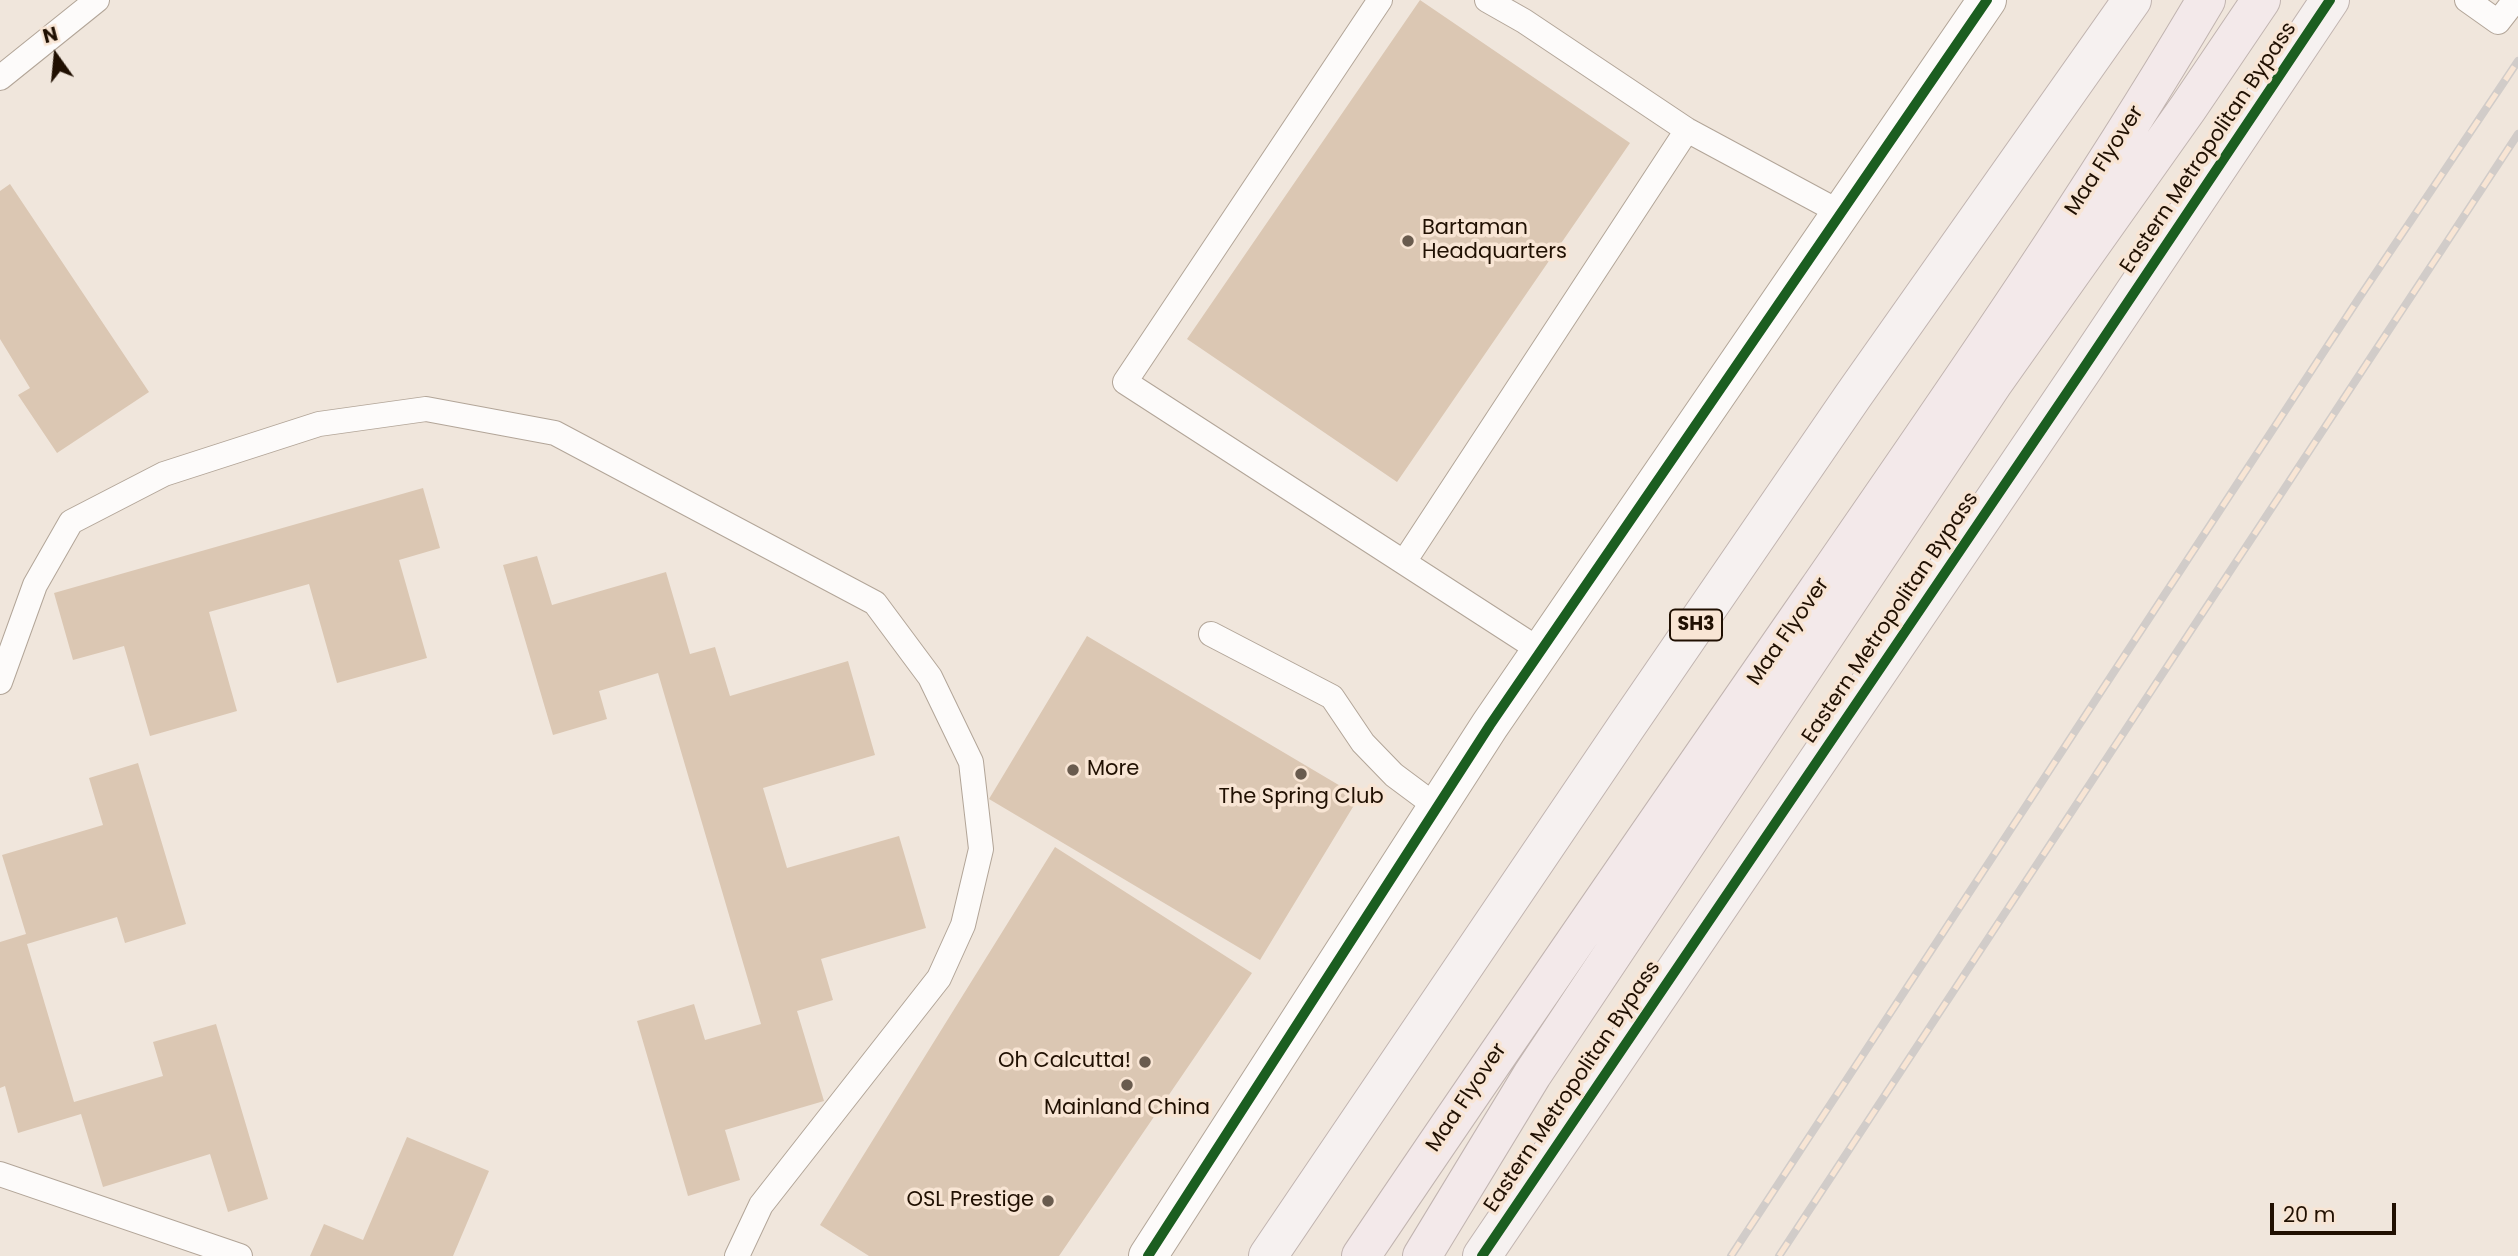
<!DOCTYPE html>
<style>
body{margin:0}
#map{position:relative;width:2518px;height:1256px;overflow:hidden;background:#f0e6dc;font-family:Poppins,sans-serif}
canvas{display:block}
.north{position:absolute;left:21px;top:21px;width:70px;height:70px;-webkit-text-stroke:5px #f8e5d4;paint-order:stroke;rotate:345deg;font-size:19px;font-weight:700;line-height:28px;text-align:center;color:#201002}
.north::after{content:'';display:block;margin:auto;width:24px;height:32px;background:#201002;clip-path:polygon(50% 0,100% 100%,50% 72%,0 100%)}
.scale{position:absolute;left:2270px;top:1203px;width:126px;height:32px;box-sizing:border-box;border:4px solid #201002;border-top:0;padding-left:9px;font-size:21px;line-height:24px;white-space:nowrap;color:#201002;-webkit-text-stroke:5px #f8e5d4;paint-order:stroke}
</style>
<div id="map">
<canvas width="2518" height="1256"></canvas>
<div class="north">N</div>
<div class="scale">20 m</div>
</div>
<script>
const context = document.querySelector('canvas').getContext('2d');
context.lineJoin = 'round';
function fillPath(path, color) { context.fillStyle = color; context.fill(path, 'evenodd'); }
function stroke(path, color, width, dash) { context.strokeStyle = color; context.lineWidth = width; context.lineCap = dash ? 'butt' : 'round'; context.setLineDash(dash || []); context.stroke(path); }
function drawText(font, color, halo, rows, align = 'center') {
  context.font = font + ' Poppins,sans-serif'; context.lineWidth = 7; context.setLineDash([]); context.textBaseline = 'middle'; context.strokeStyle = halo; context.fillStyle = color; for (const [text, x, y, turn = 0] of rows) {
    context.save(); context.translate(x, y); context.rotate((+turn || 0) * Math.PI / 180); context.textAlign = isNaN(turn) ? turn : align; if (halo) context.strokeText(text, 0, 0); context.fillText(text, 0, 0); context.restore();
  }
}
const building = new Path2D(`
 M1420,0L1630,143L1397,482L1187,339Z
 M10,184L149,392L57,453L18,395L30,388L0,339V191Z
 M423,488L440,548L399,560L427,658L337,683L309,584L209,612L237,711L150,736L124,646L73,660L54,593Z
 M537,556L552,605L666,572L690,654L715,647L730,696L848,661L875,755L763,788L787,868L899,836L926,928L821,959L833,1000L797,1011L824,1101L725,1130L740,1180L688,1196L637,1021L694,1004L705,1040L761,1024L658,673L599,691L607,719L553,735L503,565Z
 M1087,636L1359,797L1260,960L989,799Z
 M138,763L186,924L125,943L117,917L27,944L74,1102L163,1076L153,1042L216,1024L268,1199L228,1212L210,1154L103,1187L81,1114L18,1133L5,1086L0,1088V942L26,934L2,855L103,825L89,778Z
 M1055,847L1252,973L1059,1256H869L820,1225Z
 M407,1137L489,1171L453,1256H310L324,1224L363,1240Z`);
const lane = new Path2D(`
 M1380,0L1125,382L1541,651
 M1487,0L1524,21L1687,130L1841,213
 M2467,0L2498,22L2515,0
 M0,78L97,0
 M1404,562L1687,130
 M1211,634L1332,697L1363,743L1394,775L1437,807
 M0,682L35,585L71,522L164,474L319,424L426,409L555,433L875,603L930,677L971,762L981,849L963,925L939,978L761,1205L737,1256
 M0,1174L240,1256`);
const secondary = new Path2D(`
 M1148,1256L1490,725L1987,0`);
const primary = new Path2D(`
 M1268,1256L1626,727L1853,396L2132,0
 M1482,1256L2081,372L2330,0`);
const highway = new Path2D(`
 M1361,1256C1511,1033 1664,812 1817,591C1951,397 2086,203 2206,0
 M1422,1256L1532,1075L1994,382L2188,108L2261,0`);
const rail = new Path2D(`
 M1731,1256L2359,298L2518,61
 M1779,1256L2518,134`);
const cycleway = new Path2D(`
 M1148,1256L1490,725L1987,0
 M1482,1256L2081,372L2330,0`);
const markers = [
 [1408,241,7,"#695b4e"],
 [1073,770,7,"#695b4e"],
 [1301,774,7,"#695b4e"],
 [1145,1062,7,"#695b4e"],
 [1127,1085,7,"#695b4e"],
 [1048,1201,7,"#695b4e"]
];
const shields = [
 [1696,625,52]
];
const shieldNames = [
 ["SH3",1696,625]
];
const streetNames = [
 ["Eastern Metropolitan Bypass",2209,148,-56],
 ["Maa Flyover",2105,161,-57],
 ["Eastern Metropolitan Bypass",1891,618,-56],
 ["Maa Flyover",1789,632,-55],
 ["Eastern Metropolitan Bypass",1573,1087,-56],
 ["Maa Flyover",1467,1098,-56]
];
const poiNames = [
 ["Bartaman",1422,229],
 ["Headquarters",1422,253],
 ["More",1087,770],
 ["The Spring Club",1301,798,"center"],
 ["Oh Calcutta!",1131,1062,"right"],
 ["Mainland China",1127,1109,"center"],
 ["OSL Prestige",1034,1201,"right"]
];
fillPath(building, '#dbc7b3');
stroke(lane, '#b2a598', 26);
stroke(secondary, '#b2a598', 40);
stroke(primary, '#c1b4b0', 40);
stroke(highway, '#c1b4b0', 40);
stroke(lane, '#fdfbfa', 24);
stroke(secondary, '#fdfbfa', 38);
stroke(primary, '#f6f1f0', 38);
stroke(highway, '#f3e9ea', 38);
stroke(rail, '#d1ccc9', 8);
stroke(rail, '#f8e5d4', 5, [16]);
stroke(cycleway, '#1b5e20', 10);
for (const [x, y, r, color] of markers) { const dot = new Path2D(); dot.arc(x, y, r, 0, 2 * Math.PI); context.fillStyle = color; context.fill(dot); stroke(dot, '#f8e5d4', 2.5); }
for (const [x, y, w] of shields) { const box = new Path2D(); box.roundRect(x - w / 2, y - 15.5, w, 31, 5); context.fillStyle = '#f8e5d4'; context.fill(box); stroke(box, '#201002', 2); }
drawText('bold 19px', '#201002', null, shieldNames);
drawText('21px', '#201002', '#f8e5d4', streetNames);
drawText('21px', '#201002', '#f8e5d4', poiNames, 'left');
</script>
